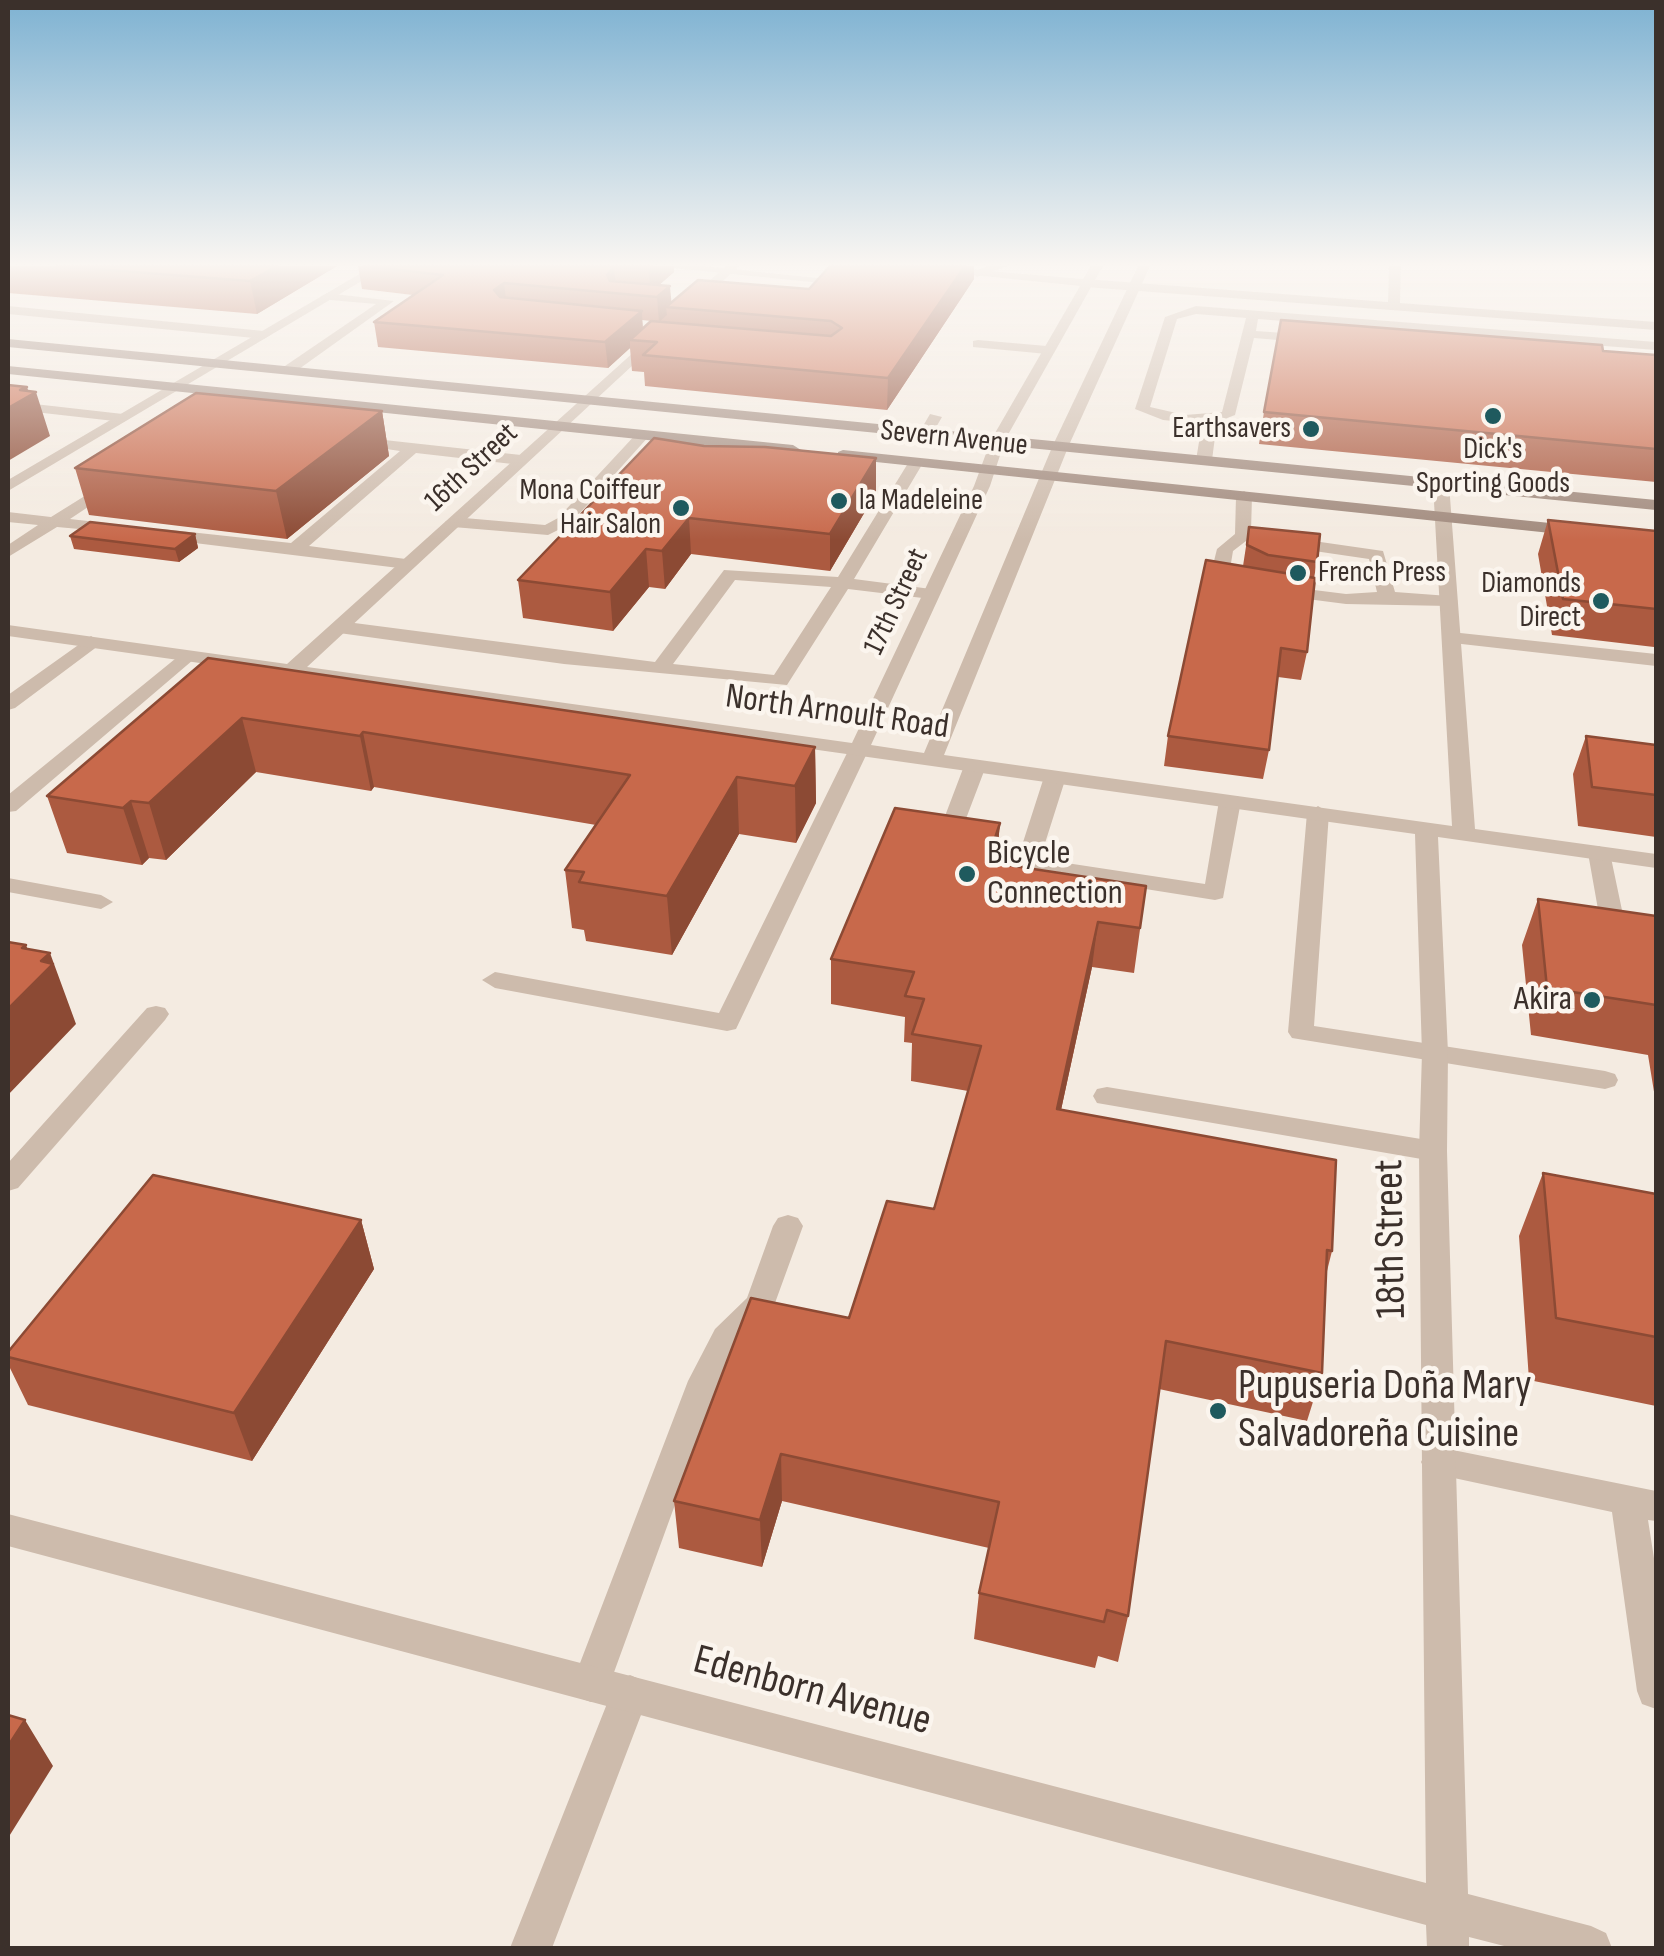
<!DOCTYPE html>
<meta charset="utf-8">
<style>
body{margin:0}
#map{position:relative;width:1664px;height:1956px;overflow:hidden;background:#f4ebe1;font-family:"Sofia Sans Condensed",sans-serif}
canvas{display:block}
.frame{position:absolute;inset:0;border:10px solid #3b302b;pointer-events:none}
</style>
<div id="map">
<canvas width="1664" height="1956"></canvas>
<div class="frame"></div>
</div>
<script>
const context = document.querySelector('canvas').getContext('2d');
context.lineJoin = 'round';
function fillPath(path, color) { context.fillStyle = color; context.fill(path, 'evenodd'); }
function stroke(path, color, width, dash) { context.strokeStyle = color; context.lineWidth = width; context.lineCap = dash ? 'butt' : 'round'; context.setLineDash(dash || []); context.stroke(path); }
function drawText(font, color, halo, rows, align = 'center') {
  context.font = font + ' "Sofia Sans Condensed",sans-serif'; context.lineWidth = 9; context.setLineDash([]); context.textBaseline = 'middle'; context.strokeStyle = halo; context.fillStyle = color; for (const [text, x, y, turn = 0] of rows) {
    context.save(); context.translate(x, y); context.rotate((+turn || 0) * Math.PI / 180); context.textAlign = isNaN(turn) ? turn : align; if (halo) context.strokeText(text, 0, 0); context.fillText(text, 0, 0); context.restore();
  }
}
const lane = new Path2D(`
 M653,266H703L827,279L821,283Z
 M988,266H1007L977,277L971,273Z
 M1389,266H1401L1400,303L1656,322V330L1085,287L1079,283L1085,279L1388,302Z
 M326,293L394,301L292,374H282V368L376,304L330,300Z
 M8,306L264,331L270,335L264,339L8,314Z
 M1196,306L1656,342V350L1258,319L1256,331L1313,335L1320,339L1313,343L1254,338L1235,415L1217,422L1212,460L1204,465L1196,460L1202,424L1163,420L1135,409L1165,317ZM1196,314L1246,318L1222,412L1185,415L1150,407L1177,319Z
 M978,340L1047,346L1054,350L1047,354L973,347V341Z
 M8,401L123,414L130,418L123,422L8,409Z
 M930,414L942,417L931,436H921L919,433Z
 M638,432L650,435L570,524L548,535L453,527L445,522L453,517L545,525L558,518Z
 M357,437L521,455L529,460L521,465L416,453L309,546L413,560V568L407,569L162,539L154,534L162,529L291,543L400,451L352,444V438Z
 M910,460L923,463L854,579L931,589L940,594L931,599L848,589L787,685L564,664L339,633L330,627L339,621L655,662L724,570L838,577ZM735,580L831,587L774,675L673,664Z
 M112,479L120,484L118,487L70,519L123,525V533L57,527L8,557V545L38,525L8,522V512L51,517Z
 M1244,491L1252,496L1251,532L1383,551L1395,592L1449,596L1458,601L1449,606L1346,604L1276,595L1273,591L1282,586L1346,594L1377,592L1369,559L1246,541L1233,551L1230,569L1251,584L1242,589L1223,584L1212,569L1217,549L1235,534L1236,496Z
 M1451,632L1656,654V666L1444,642L1442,638Z
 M91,636L100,642L98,646L15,708L8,710V695Z
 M186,650L195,656L193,660L16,811L8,812V795Z
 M859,743L869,749L736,1029L727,1031L495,988L482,980L495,972L719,1013L849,749Z
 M975,760L986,766L956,845L945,852L937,850L934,845L964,766Z
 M1055,771L1066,777L1040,859L1205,884L1219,801L1222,796H1238L1241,801L1223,898L1215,900L1019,869L1016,864L1044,777Z
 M1318,806L1329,813L1314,1026L1605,1071L1615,1074L1618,1080L1615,1086L1605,1089L1292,1038L1288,1032L1307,813Z
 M1599,846L1610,853L1623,915L1611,922L1599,915L1588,853Z
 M8,878L101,895L113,902L101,909L8,892Z
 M156,1006L165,1008L169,1014L165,1020L18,1188L8,1191V1163L147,1008Z
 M1107,1087L1433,1141L1443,1144L1447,1151L1443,1158L1433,1161L1097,1103L1093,1096L1097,1089Z
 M788,1215L798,1218L803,1226L771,1314L738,1347L720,1381L605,1697L591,1702L577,1697L572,1684L688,1381L715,1329L747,1298L773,1226L778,1218Z
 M1438,1447L1656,1491V1521L1648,1520L1656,1571V1709L1642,1704L1637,1691L1612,1512L1426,1472L1421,1462L1426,1452Z
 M630,1675L644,1681L649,1694L552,1948H510L616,1681Z`);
const street = new Path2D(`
 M373,266H387L8,491V480Z
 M726,266H739L696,306H688V300Z
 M886,266H932L1083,279L1091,266H1103L1005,440L990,486L871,745L924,753L1053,445L1138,266H1150L1069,445L944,755L1452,826L1433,484L1441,479L1449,484L1475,829L1656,854V868L1438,837L1448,1053L1447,1151L1468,1894L1591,1926L1606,1933L1612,1948H1512L1469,1937V1948H1427L1426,1925L8,1546V1514L1426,1883L1419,1151L1422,1053L1415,834L8,636V625L287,664L655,333L660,334V340L307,667L852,743L974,486L991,440L1080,286Z`);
const secondary = new Path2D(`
 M8,339L1656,500V510L8,347Z
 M8,366L793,445L801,450L793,455L8,374Z
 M843,450L1579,526L1587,531L1579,536L838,458V452Z`);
const wall = new Path2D(`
 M8,266H337L257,314L8,293Z
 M358,266H674V272L659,285L671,303L809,289L830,266H978H974V279L887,410L645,386L644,372L632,371L630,348L608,368L378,347L374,322L413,295L362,289ZM642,320L651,321L643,328Z
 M1603,351L1656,355V482L1259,444L1264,412Z
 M382,411L389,456L287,539L89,515L75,468Z
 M654,438L876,493L830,571L691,554L665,589L649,587L613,631L523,618L518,580Z
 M1548,520L1656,531V649L1654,647L1552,635L1538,554Z
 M1249,527L1317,562L1314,578L1307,652L1301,680L1278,677L1269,750L1263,779L1164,766L1168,736L1243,566Z
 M195,534L198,548L179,562L74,549L70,536Z
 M208,658L815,747L816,803L796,843L739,834L672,955L586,941L584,930L572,928L565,870L596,825L374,787L371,791L256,772L166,860L149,858L142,865L67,853L47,796Z
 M1586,736L1656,745V837L1578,826L1573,774Z
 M1000,823L996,864L1146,886L1134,973L1092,967L1061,1110L1332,1251L1326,1275L1322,1373L1307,1421L1159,1389L1128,1616L1118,1662L1098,1656L1095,1668L974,1639L979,1593L989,1548L782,1501L762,1567L679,1548L674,1501L849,1318L934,1209L968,1091L911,1081L912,1043L904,1042L905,1017L831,1004V959Z
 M1538,899L1656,916V1104L1648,1055L1531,1035L1522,945Z
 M1543,1173L1656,1194V1406L1529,1380L1519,1236Z
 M361,1220L374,1269L252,1461L28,1405L8,1364V1352Z`);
const shadedWall = new Path2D(`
 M277,266H337L257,314L250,281Z
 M614,266L616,290L607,275Z
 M652,266H674V272L650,293L649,269Z
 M965,266H974V279L887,410L888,378Z
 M504,283L507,307L494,290Z
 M670,286L672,308L666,307L667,315L659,322L657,297Z
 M642,311L643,336L630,340V348L608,368L605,342Z
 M27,387L30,396L36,392L50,436L8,461V408L20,390Z
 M382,411L389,456L287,539L276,491Z
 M876,458V493L830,571V534Z
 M689,518L691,554L665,589L662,551Z
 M195,534L198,548L179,562L175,549Z
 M646,549L649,587L613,631L610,592Z
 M242,718L256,772L166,860L149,803Z
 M363,732L374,787L371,791L360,736Z
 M815,747L816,803L796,843L795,786Z
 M737,777L739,834L672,955L667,896Z
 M131,801L149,858L142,865L123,808Z
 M1000,823L996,866L987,862Z
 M1098,922L1092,967L1051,1156L1057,1109Z
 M26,945L39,978L41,961L50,953L76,1024L8,1095V1009L22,948Z
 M361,1220L374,1269L252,1461L234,1413Z
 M781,1454L782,1501L762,1567L760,1520Z
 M25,1720L53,1766L8,1838V1746Z`);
const building = new Path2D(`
 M57,266H277L250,281Z
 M364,266H652L649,269L614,266L607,275L610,281L670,286L657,297L504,283L494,290L500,297L642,311L605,342L374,322L443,275Z
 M830,266H965L888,378L643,355L657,342L630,340L651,321L831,336L842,328L831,321L666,307L698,280L809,289Z
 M1281,320L1602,345L1603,351L1656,355V449L1264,412Z
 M8,385L27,387L20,390L36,392L8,408Z
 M196,393L382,411L276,491L75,468Z
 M654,438L704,446L765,447L876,458L830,534L689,518L662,551L646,549L610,592L518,580Z
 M1548,520L1656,531V609L1563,599Z
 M90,522L195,534L175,549L70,536Z
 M1249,527L1320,534L1317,562L1268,555L1247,545Z
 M1206,560L1315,578L1307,652L1281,648L1269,750L1168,736Z
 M208,658L815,747L795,786L737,777L667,896L579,882L584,872L565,870L630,775L363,732L360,736L242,718L149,803L131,801L123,808L47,796Z
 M1586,736L1656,745V795L1592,787Z
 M895,808L1000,823L987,862L1146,886L1140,928L1098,922L1057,1109L1336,1160L1332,1251L1327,1250L1322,1373L1166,1341L1128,1616L1107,1610L1104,1622L979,1593L999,1502L781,1454L760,1520L674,1501L751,1298L849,1318L887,1201L934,1209L981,1046L912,1034L924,999L905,996L914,972L831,959Z
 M1538,899L1656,916V1005L1547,988Z
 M8,942L26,945L22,948L50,953L41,961L53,964L8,1009Z
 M1543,1173L1656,1194V1337L1556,1318Z
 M153,1175L361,1220L234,1413L8,1357V1352Z
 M8,1715L25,1720L8,1746Z`);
const markers = [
 [1493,416,10,"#1f5a5e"],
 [1311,429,10,"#1f5a5e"],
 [839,501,10,"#1f5a5e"],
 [681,508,10,"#1f5a5e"],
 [1298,573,10,"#1f5a5e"],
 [1601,601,10,"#1f5a5e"],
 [967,874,10,"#1f5a5e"],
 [1592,1000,10,"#1f5a5e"],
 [1218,1411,10,"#1f5a5e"]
];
const farPoinames = [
 ["Earthsavers",1291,429],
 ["Dick's",1493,450,"center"],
 ["Sporting Goods",1493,484,"center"],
 ["Mona Coiffeur",661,491],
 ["Hair Salon",661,525],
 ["la Madeleine",859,501,"left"],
 ["French Press",1318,573,"left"],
 ["Diamonds",1581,584],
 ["Direct",1581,618]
];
const farStreetnames = [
 ["Severn Avenue",954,439,6],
 ["16th Street",472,468,-43],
 ["17th Street",897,602,-65]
];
const streetNames = [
 ["North Arnoult Road",837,713,8]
];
const poiNames = [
 ["Bicycle",987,854],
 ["Connection",987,894],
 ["Akira",1572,1000,"right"]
];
const nearStreetnames = [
 ["18th Street",1392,1239,-91],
 ["Edenborn Avenue",812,1692,15]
];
const nearPoinames = [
 ["Pupuseria Doña Mary",1238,1387],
 ["Salvadoreña Cuisine",1238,1435]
];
fillPath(lane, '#cdbbac');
fillPath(street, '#cdbbac');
fillPath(secondary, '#a18a7d');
fillPath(wall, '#ac5a40');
fillPath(shadedWall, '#8c4a34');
fillPath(building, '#c8694b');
stroke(building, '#8c4a34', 2.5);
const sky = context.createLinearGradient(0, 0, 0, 540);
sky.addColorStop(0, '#7eb2d2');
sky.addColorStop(0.49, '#faf6f2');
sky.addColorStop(1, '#faf6f200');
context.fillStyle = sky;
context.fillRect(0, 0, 1664, 540);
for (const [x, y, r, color] of markers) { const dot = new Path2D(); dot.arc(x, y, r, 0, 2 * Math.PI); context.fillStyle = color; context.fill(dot); stroke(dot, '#fbf5ee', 4); }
drawText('30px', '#3b302b', '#fbf5ee', farPoinames, 'right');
drawText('30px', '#3b302b', '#fbf5ee', farStreetnames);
drawText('35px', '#3b302b', '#fbf5ee', streetNames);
drawText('35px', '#3b302b', '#fbf5ee', poiNames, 'left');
drawText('42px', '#3b302b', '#fbf5ee', nearStreetnames);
drawText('42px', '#3b302b', '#fbf5ee', nearPoinames, 'left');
</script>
